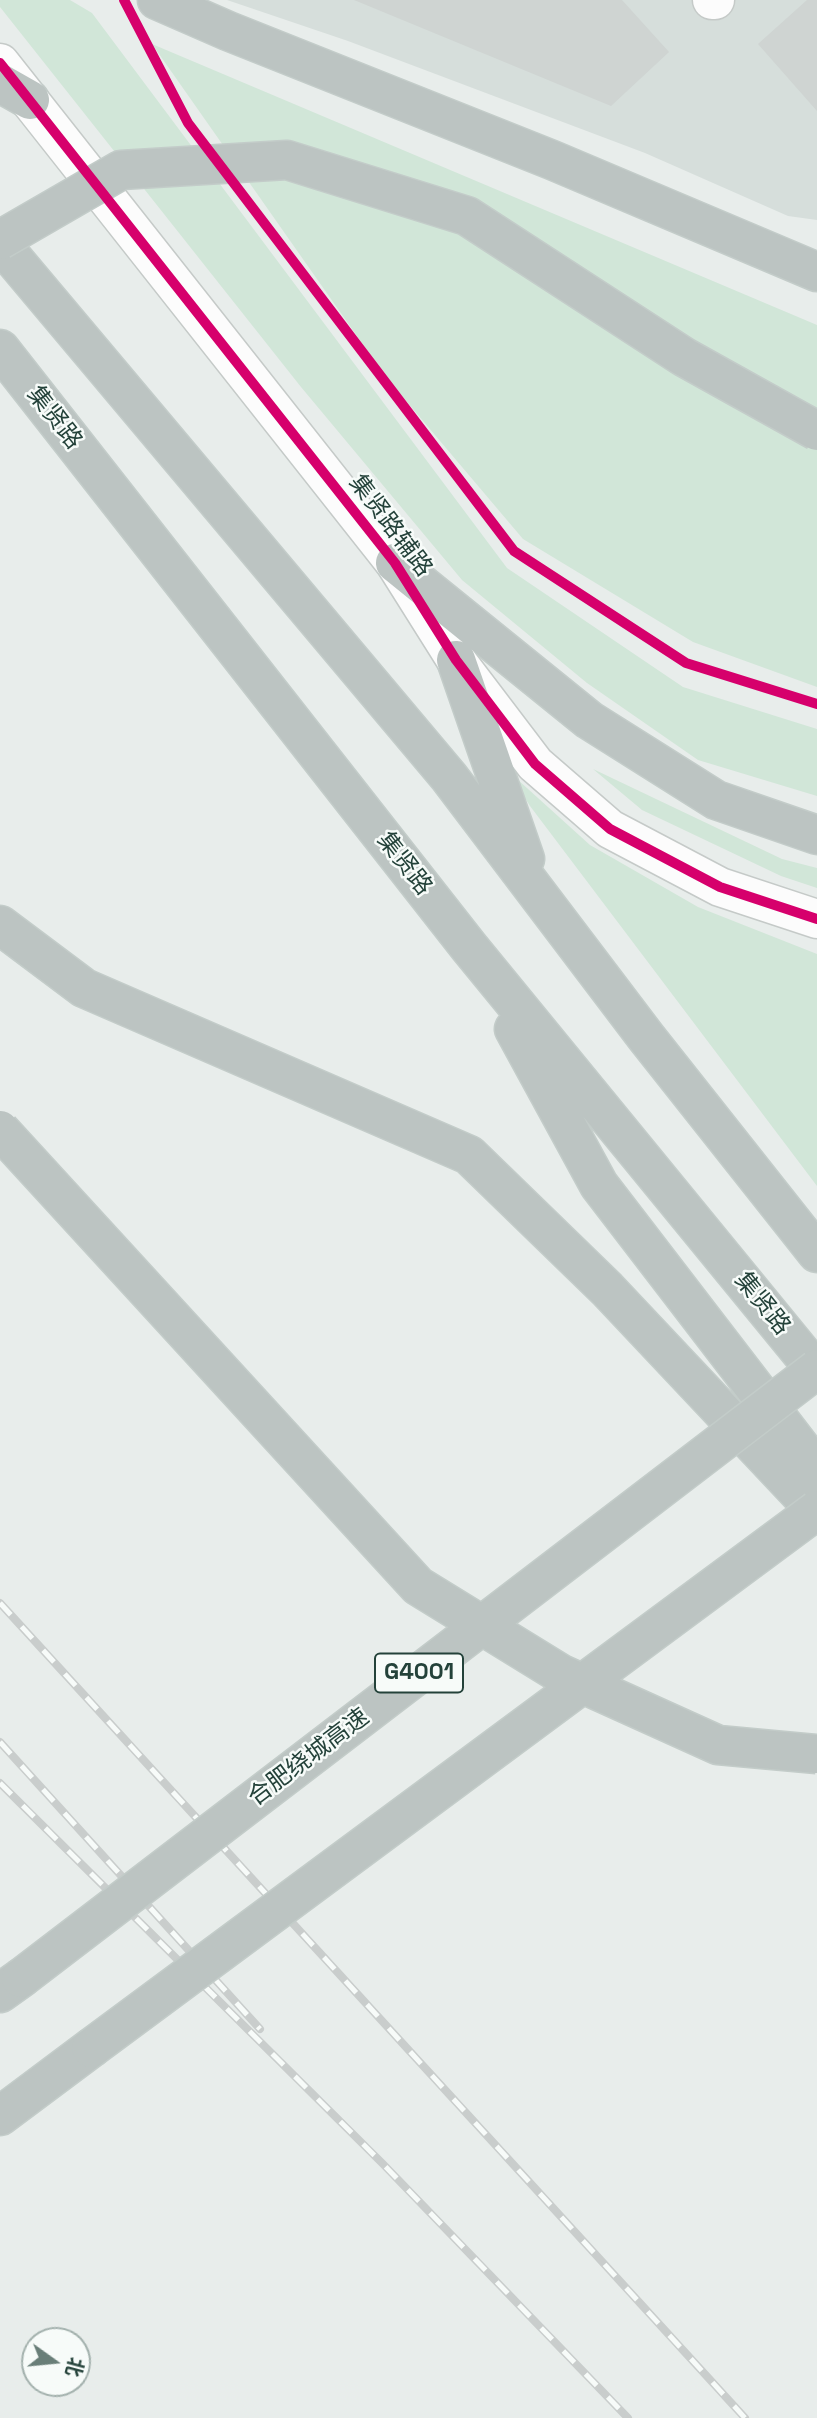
<!DOCTYPE html>
<meta charset="utf-8">
<style>
body{margin:0}
#map{position:relative;width:817px;height:2418px;overflow:hidden;background:#e8edeb;font-family:"Space Grotesk","Noto Sans SC",sans-serif}
canvas{display:block}
.north{position:absolute;left:21px;top:2327px;width:70px;height:70px;box-sizing:border-box;background:#f7fbf9;border:2px solid #a3b1ad;border-radius:50%;rotate:105deg;font-size:19px;font-weight:700;line-height:28px;text-align:center;color:#24423a}
.north::after{content:'';display:block;margin:auto;width:24px;height:32px;background:#697e78;clip-path:polygon(50% 0,100% 100%,50% 72%,0 100%)}
</style>
<div id="map">
<canvas width="817" height="2418"></canvas>
<div class="north">北</div>
</div>
<script>
const context = document.querySelector('canvas').getContext('2d');
context.lineJoin = 'round';
function fillPath(path, color) { context.fillStyle = color; context.fill(path, 'evenodd'); }
function stroke(path, color, width, dash) { context.strokeStyle = color; context.lineWidth = width; context.lineCap = dash ? 'butt' : 'round'; context.setLineDash(dash || []); context.stroke(path); }
function drawText(font, color, halo, rows, align = 'center') {
  context.font = font + ' "Space Grotesk","Noto Sans SC",sans-serif'; context.lineWidth = 5; context.setLineDash([]); context.textBaseline = 'middle'; context.strokeStyle = halo; context.fillStyle = color; for (const [text, x, y, turn = 0] of rows) {
    context.save(); context.translate(x, y); context.rotate((+turn || 0) * Math.PI / 180); context.textAlign = isNaN(turn) ? turn : align; if (halo) context.strokeText(text, 0, 0); context.fillText(text, 0, 0); context.restore();
  }
}
const built = new Path2D(`
 M227,0H817V220L788,216L645,153L348,41Z`);
const green = new Path2D(`
 M0,0H70L92,13L507,568L683,687L817,729V796L698,760L587,683L462,580L301,387L0,7Z
 M152,44L817,325V687L693,642L523,539L385,376Z
 M593,769L782,859L817,868V888L781,876L642,810Z
 M507,770L590,845L698,907L817,954V1186L530,806Z`);
const building = new Path2D(`
 M354,0H622L669,52L611,106Z
 M807,0H817V111L758,44Z`);
const minor = new Path2D(`
 M712,0H715
 M0,63L395,563L456,660L535,764L610,829L720,887L817,919`);
const highway = new Path2D(`
 M157,0L228,31L552,160L817,272
 M0,83L30,100
 M0,243L449,777L646,1037L817,1253
 M0,349L469,947L817,1372
 M395,563L589,720L716,800L817,835
 M456,660L525,859
 M0,925L84,988L469,1155L607,1289L817,1512
 M514,1029L599,1185L817,1469
 M0,1993L21,1978
 M0,2116L91,2048`);
const rail = new Path2D(`
 M0,1603L745,2418
 M0,1742L260,2029
 M0,1783L383,2164L628,2418`);
const highwayBridge = new Path2D(`
 M0,240L121,170L287,160L467,216L684,357L817,431
 M0,1130L418,1586L561,1674L718,1745L817,1754
 M21,1978L817,1369
 M91,2048L817,1510`);
const cycleway = new Path2D(`
 M124,0L188,123L514,551L686,663L817,704
 M0,63L395,563L456,660L535,764L610,829L720,887L817,919`);
const shields = [
 [419,1673,88]
];
const shieldNames = [
 ["G4001",419,1673]
];
const streetNames = [
 ["集贤路",54,418,52],
 ["集贤路辅路",390,526,53],
 ["集贤路",404,864,52],
 ["集贤路",762,1304,51],
 ["合肥绕城高速",309,1758,-37]
];
fillPath(built, '#d6dedb');
fillPath(green, '#d1e6d8');
fillPath(building, '#cfd4d2');
stroke(minor, '#c5cac8', 41);
stroke(highway, '#c3ccc9', 41);
stroke(minor, '#fcfcfc', 38);
stroke(highway, '#bcc4c2', 38);
stroke(rail, '#c9cdcc', 8);
stroke(rail, '#f7fbf9', 5, [16]);
stroke(highwayBridge, '#c3ccc9', 41, []);
stroke(highwayBridge, '#bcc4c2', 38);
stroke(cycleway, '#d6006c', 10);
for (const [x, y, w] of shields) { const box = new Path2D(); box.roundRect(x - w / 2, y - 19.5, w, 39, 5); context.fillStyle = '#f7fbf9'; context.fill(box); stroke(box, '#24423a', 2); }
drawText('bold 23px', '#24423a', null, shieldNames);
drawText('24px', '#24423a', '#f7fbf9', streetNames);
</script>
